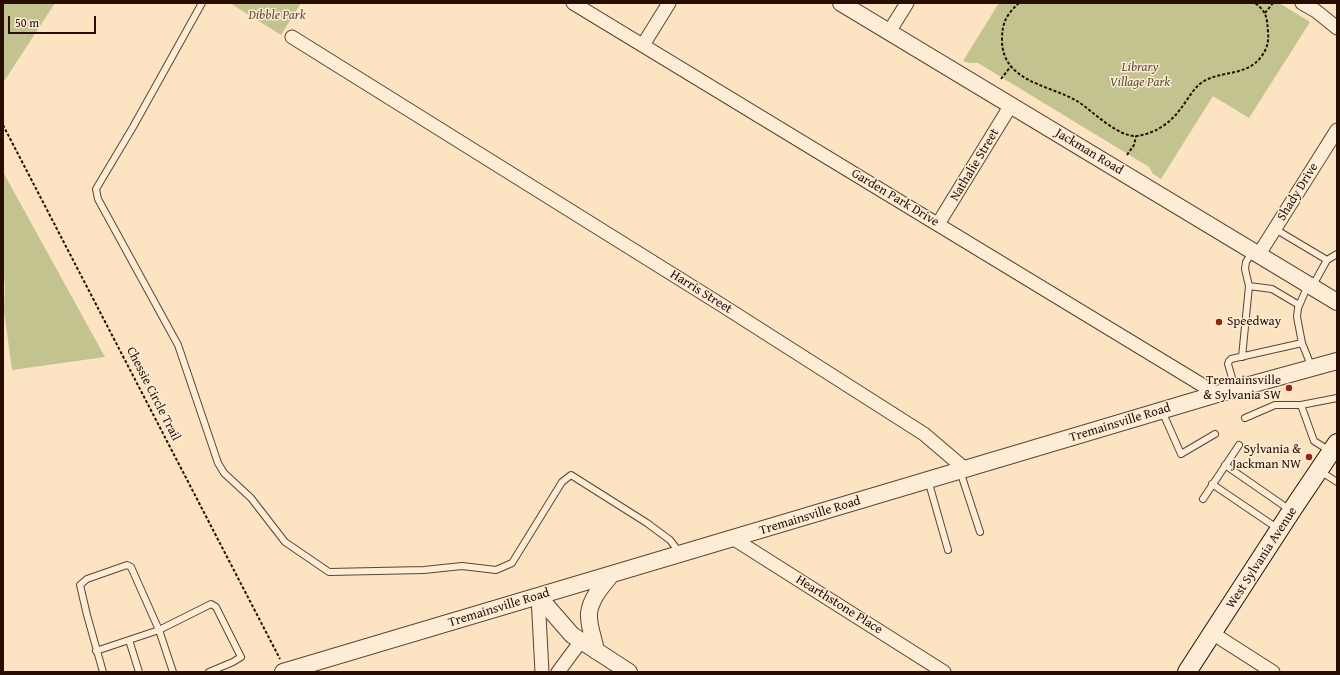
<!DOCTYPE html>
<style>
body{margin:0}
#map{position:relative;width:1340px;height:675px;overflow:hidden;background:#fce3c2;font-family:"Gentium Book Plus",serif}
canvas{display:block}
.frame{position:absolute;inset:0;border:4px solid #280e02;pointer-events:none}
.scale{position:absolute;left:8px;top:16px;width:88px;height:18px;box-sizing:border-box;border:2px solid #280e02;border-top:0;padding-left:5px;font-size:12px;line-height:14px;white-space:nowrap;color:#280e02;-webkit-text-stroke:3px #fdedd7;paint-order:stroke}
</style>
<div id="map">
<canvas width="1340" height="675"></canvas>
<div class="frame"></div>
<div class="scale">50 m</div>
</div>
<script>
const context = document.querySelector('canvas').getContext('2d');
context.lineJoin = 'round';
function fillPath(path, color) { context.fillStyle = color; context.fill(path, 'evenodd'); }
function stroke(path, color, width, dash) { context.strokeStyle = color; context.lineWidth = width; context.lineCap = dash ? 'butt' : 'round'; context.setLineDash(dash || []); context.stroke(path); }
function drawText(font, color, halo, rows, align = 'center') {
  context.font = font + ' "Gentium Book Plus",serif'; context.lineWidth = 3; context.setLineDash([]); context.textBaseline = 'middle'; context.strokeStyle = halo; context.fillStyle = color; for (const [text, x, y, turn = 0] of rows) {
    context.save(); context.translate(x, y); context.rotate((+turn || 0) * Math.PI / 180); context.textAlign = isNaN(turn) ? turn : align; if (halo) context.strokeText(text, 0, 0); context.fillText(text, 0, 0); context.restore();
  }
}
const green = new Path2D(`
 M3,3H55L3,83Z
 M230,3H301L281,35Z
 M999,3H1279L1310,22L1249,118L1213,96L1161,179L1153,174L1149,167L978,63H969L963,61Z
 M3,172L105,357L12,370L4,311L5,287L3,266Z`);
const path = new Path2D(`
 M1019,3C1006,15 1002,23 1002,40C1002,82 1050,85 1077,101C1093,111 1117,137 1137,136C1153,134 1169,124 1178,112C1186,103 1191,91 1201,83C1219,70 1246,77 1261,57C1267,49 1269,42 1268,32C1267,18 1267,12 1255,3
 M1265,13L1273,3
 M1001,79L1011,66
 M3,125L280,659
 M1127,155L1134,145L1136,136`);
const service = new Path2D(`
 M202,3L133,127L96,189L98,199L178,345L218,463L224,473L251,498L285,542L329,572L424,570L462,566L496,570L512,563L562,482L571,475L647,523L670,540L680,553
 M1275,229L1327,260
 M1249,286L1272,289L1299,305
 M1312,287L1327,260L1337,254
 M1302,343L1297,317L1298,308L1308,285
 M1242,357L1249,286L1245,269L1246,262L1253,251
 M1235,388L1228,364L1229,361L1231,359L1302,343L1312,368
 M1162,411L1181,454L1215,434
 M1245,418L1275,405H1301
 M1330,451L1314,441L1301,405L1337,398
 M1225,465L1290,510
 M960,471L980,532
 M1320,471L1337,482
 M928,480L948,550
 M1212,484L1277,528
 M1203,499L1239,445
 M129,640L139,672
 M96,651L159,630L211,604L216,607L241,657L233,662L209,672
 M103,672L87,615L80,585L87,579L127,565L131,567L159,630L173,672`);
const minor = new Path2D(`
 M573,3L1217,394
 M1302,3L1316,11L1337,28
 M889,32L907,3
 M292,37L720,304L924,434L965,469
 M643,45L669,3
 M938,224L1011,105
 M1259,254L1337,130
 M734,539L944,672
 M538,596L542,672
 M1212,633L1273,672
 M558,672L581,641`);
const tertiary = new Path2D(`
 M841,3L1337,302
 M538,596L572,635L629,672
 M596,651C594,639 588,625 589,613C591,598 602,586 611,575
 M283,672L1217,394L1337,361`);
const secondary = new Path2D(`
 M1187,672L1292,510L1337,443`);
const markers = [
 [1219,322,4,"#8f2418"],
 [1289,388,4,"#8f2418"],
 [1309,457,4,"#8f2418"]
];
const parkNames = [
 ["Dibble Park",277,16],
 ["Library",1140,68],
 ["Village Park",1140,83]
];
const streetNames = [
 ["Jackman Road",1089,152,31],
 ["Nathalie Street",975,165,-59],
 ["Shady Drive",1298,192,-58],
 ["Garden Park Drive",895,198,31],
 ["Harris Street",701,292,32],
 ["Chessie Circle Trail",153,394,63],
 ["Tremainsville Road",1120,423,-17],
 ["Tremainsville Road",810,516,-17],
 ["West Sylvania Avenue",1262,558,-57],
 ["Hearthstone Place",839,605,32],
 ["Tremainsville Road",499,608,-17]
];
const poiNames = [
 ["Speedway",1227,322,"left"],
 ["Tremainsville",1281,381],
 ["& Sylvania SW",1281,396],
 ["Sylvania &",1301,450],
 ["Jackman NW",1301,465]
];
fillPath(green, '#c3c390');
stroke(service, '#5d4332', 8);
stroke(minor, '#5d4332', 15);
stroke(tertiary, '#5d4332', 18);
stroke(secondary, '#280e02', 20);
stroke(path, '#280e02', 2, [3, 2]);
stroke(service, '#fdedd7', 6);
stroke(minor, '#fdedd7', 13);
stroke(tertiary, '#fdedd7', 16);
stroke(secondary, '#fdedd7', 18);
for (const [x, y, r, color] of markers) { const dot = new Path2D(); dot.arc(x, y, r, 0, 2 * Math.PI); context.fillStyle = color; context.fill(dot); stroke(dot, '#fdedd7', 1.5); }
drawText('italic 13px', '#5e4d34', '#fdedd7', parkNames);
drawText('13px', '#280e02', '#fdedd7', streetNames);
drawText('13px', '#280e02', '#fdedd7', poiNames, 'right');
</script>
